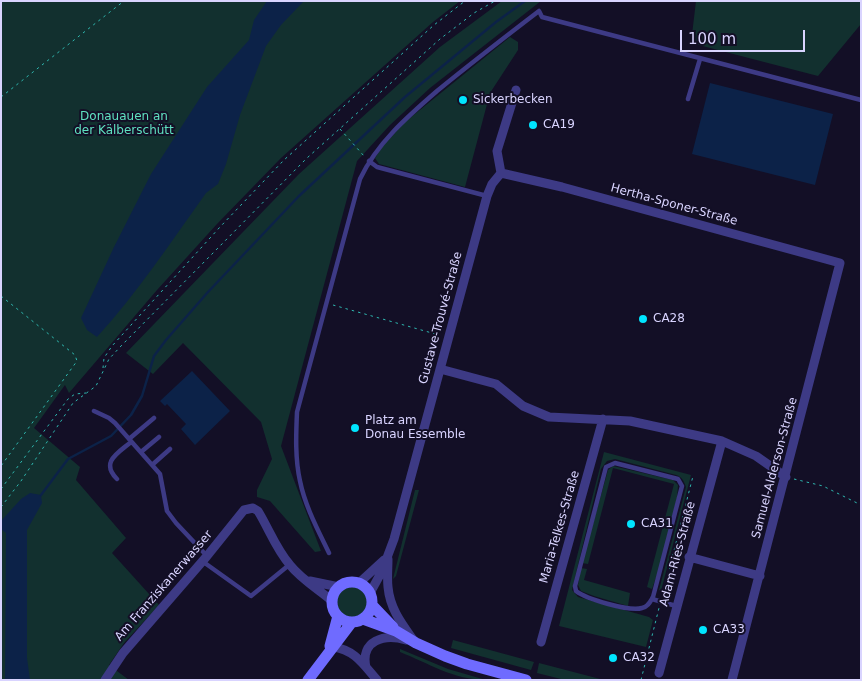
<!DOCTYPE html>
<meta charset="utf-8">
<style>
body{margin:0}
#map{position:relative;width:862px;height:681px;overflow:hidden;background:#130f26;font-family:"DejaVu Sans",sans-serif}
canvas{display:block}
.frame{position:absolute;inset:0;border:2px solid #d9d4ff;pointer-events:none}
.scale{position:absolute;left:680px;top:30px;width:125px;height:22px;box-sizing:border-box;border:2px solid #d9d4ff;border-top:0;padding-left:6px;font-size:15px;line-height:18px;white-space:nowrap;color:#d9d4ff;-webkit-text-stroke:4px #130f26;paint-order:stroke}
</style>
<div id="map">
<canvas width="862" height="681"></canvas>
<div class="frame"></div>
<div class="scale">100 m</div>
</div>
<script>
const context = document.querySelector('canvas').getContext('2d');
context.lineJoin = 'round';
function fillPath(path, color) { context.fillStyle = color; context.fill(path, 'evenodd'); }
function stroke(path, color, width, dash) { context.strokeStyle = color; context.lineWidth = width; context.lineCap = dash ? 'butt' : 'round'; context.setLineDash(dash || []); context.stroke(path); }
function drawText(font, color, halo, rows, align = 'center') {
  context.font = font + ' "DejaVu Sans",sans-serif'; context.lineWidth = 4; context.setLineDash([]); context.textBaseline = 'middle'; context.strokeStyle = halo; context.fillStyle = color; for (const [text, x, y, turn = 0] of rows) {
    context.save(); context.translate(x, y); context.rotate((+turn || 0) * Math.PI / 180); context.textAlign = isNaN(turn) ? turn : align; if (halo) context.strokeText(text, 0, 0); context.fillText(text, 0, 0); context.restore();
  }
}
const green = new Path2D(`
 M1,1H460L433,22L281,158L217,224L157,290L69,393L65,385L34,428L80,467L76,480L126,538L112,553L159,605L124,643L109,665L129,680H1Z
 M502,1H541L430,88L390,125L357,161L281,446L321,551L315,552L270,501L257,497V490L272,459L261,422L183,343L153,374L126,353L299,174L440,47Z
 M696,1H861V24L818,76L691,43Z
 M510,37L518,42V50L490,93L465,187L379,164L375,158L382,147L405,122Z
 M604,452L691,475L661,591L659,590L686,487C684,481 682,477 676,475L615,459L607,461L601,469L572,590L578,597L649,617L653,620L646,647L559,626Z
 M613,466L673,480L678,485L677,498L659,569L652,589L647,587L674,484L613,468L588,564L582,563L608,470Z
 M415,490H419L396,576L393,579Z
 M581,568L587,569L584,580L630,593L628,606L594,596L581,591L578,585Z
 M337 602a15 15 0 1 1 30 0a15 15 0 1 1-30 0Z
 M453,640L534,662L531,670L451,648Z
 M400,649L448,669L486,680C454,680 428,663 400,652Z
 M539,663L604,680H565L537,673Z`);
const water = new Path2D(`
 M267,1H304L281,25L266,46L240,115L226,164L218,184L206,193C171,242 138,292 97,337L87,330L81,318L114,247L151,174L207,87L249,40L254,20Z
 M710,83L833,114L815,185L692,154Z
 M192,371L230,411L195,445L181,429L186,424L167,404L165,406L160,401Z
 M30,493L41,495L42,503L27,530V658L30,680H5L6,533L1,529V521L21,499Z`);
const stream = new Path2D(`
 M41,495L68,459L111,436L131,415L142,396L154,356L166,340L208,292L299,196L405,97L496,22L525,1`);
const path = new Path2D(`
 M1,97L124,1
 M340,129L364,156
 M1,296L75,355L77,361L1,466
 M333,305L439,335
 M103,368L104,358L112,346L220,227L284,160L434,25L465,1
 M794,479L823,486L861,505
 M1,489L68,399L75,394L86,393
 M1,507L21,481L73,403L96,386L109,359L121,346L307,158L440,39L474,13L495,1
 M663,594L693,476
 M641,680L659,608`);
const lane = new Path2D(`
 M688,99L700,59
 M369,161L377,167L487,196
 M94,411L109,418L115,423L160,474L167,511L176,523L207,556
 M129,439L154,418
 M141,452L159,437
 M615,463L678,479L682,486L653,597C650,602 648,607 642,608C630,612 586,599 576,591L575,586L606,467Z
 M152,465L170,449
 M117,479C100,462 118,453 131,442
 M329,553C318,530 305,506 300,481C295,459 296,434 297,412L360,179C377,143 407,117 437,91C470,64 505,37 539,11L542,17L861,100
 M202,561L251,596L289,565
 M652,599L676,606`);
const street = new Path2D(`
 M501,173L562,187L840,263L732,680
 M440,369L496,384L523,406L549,417L630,421L722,441L756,456L786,477
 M689,557L760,576
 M388,559C388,568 387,578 388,587C390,609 402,624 414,641
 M310,581L339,587
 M359,583L384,560
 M370,593L382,571L394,539L487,196L492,184L501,173L497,151L516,90
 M541,642L603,419
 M333,647C355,650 363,664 377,680
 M366,667C360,641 384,633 406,640
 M659,673L722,441
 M105,680L123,653L207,556L244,510L253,508L258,511C269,529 276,549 290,565C301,579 318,589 332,601`);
const secondary = new Path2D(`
 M332 602a20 20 0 1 1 40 0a20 20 0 1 1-40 0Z
 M372,605L393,627
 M363,619L396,631L416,643L445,656L467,664L526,680
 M330,646L338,616
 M308,680L352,622`);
const markers = [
 [463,100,5,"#00e5ff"],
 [533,125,5,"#00e5ff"],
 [643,319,5,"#00e5ff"],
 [355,428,5,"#00e5ff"],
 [631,524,5,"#00e5ff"],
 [703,630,5,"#00e5ff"],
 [613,658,5,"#00e5ff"]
];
const poiNames = [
 ["Sickerbecken",473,100],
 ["CA19",543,125],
 ["CA28",653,319],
 ["Platz am",365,421],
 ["Donau Essemble",365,435],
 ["CA31",641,524],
 ["CA33",713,630],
 ["CA32",623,658]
];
const parkNames = [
 ["Donauauen an",124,117],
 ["der Kälberschütt",124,131]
];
const streetNames = [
 ["Hertha-Sponer-Straße",674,205,15],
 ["Gustave-Trouvé-Straße",441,318,-75],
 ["Samuel-Alderson-Straße",775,468,-75],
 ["Maria-Telkes-Straße",560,527,-74],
 ["Adam-Ries-Straße",678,554,-75],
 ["Am Franziskanerwasser",164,586,-49]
];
fillPath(green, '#12302f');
fillPath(water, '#0c2248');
stroke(stream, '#0c2248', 2.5);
stroke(path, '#2fb8b0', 1, [2.5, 4]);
stroke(lane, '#3d3a85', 4.5);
stroke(street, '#3d3a85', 9);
stroke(secondary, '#6f6bff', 11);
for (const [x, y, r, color] of markers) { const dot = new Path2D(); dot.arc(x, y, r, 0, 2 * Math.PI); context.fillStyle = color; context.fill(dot); stroke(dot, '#130f26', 2); }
drawText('12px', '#d9d4ff', '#130f26', poiNames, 'left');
drawText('12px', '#5fe0c0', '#130f26', parkNames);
drawText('12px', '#d9d4ff', '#130f26', streetNames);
</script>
